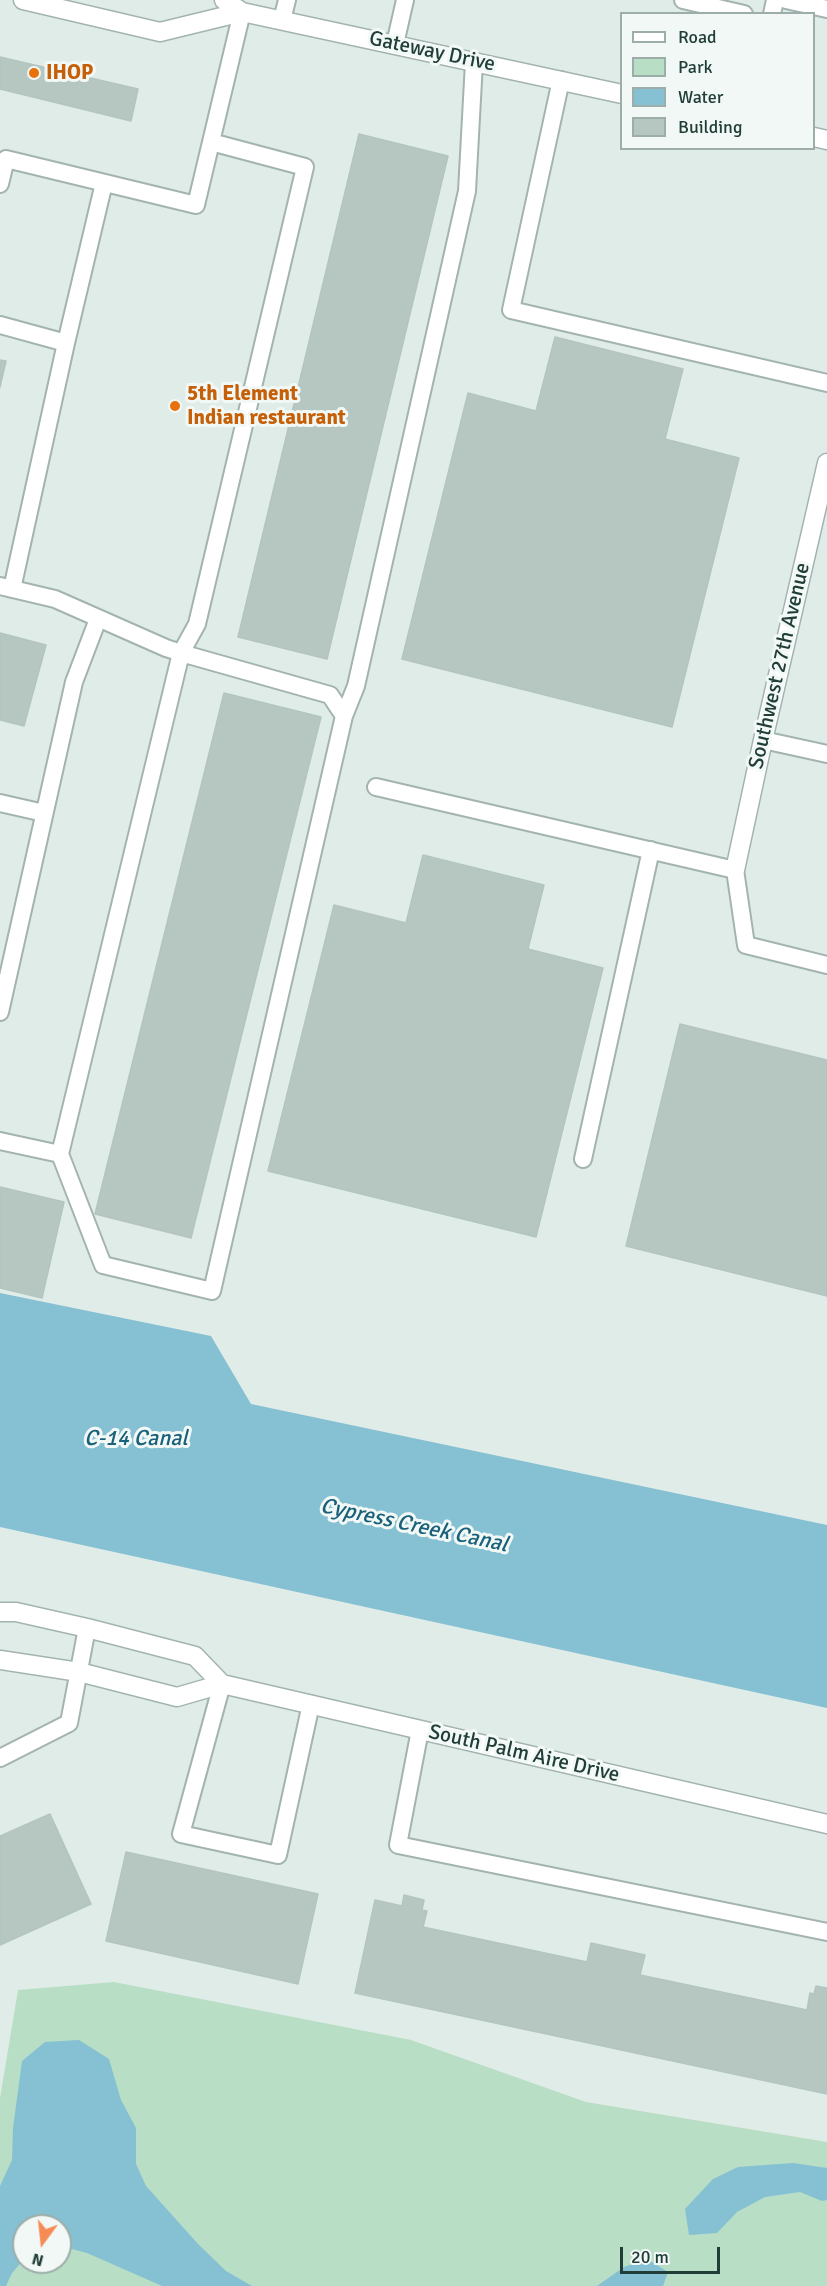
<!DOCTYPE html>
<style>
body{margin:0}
#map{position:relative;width:827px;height:2286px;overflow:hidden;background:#e0ece8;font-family:Signika,sans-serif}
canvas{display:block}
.legend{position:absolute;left:620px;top:12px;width:195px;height:138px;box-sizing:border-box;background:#f1f8f5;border:2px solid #9dada9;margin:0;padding:8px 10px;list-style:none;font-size:18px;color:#203d38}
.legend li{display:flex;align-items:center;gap:12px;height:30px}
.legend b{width:30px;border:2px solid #9dada9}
.north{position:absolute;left:12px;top:2214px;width:60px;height:60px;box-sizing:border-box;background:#f1f8f5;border:2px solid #9dada9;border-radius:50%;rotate:195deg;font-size:16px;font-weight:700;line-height:24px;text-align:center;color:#203d38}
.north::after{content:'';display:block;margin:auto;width:21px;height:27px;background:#f68c54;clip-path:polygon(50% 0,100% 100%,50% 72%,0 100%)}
.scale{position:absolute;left:620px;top:2247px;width:100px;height:27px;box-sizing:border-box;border:3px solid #203d38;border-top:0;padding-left:8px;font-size:18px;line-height:21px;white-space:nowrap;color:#203d38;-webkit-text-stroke:4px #f1f8f5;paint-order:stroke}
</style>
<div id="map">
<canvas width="827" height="2286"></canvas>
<ul class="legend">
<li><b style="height:8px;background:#fff"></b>Road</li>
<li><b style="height:16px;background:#b8dec6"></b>Park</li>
<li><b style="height:16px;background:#86c0d3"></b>Water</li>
<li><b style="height:16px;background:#b6c7c1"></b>Building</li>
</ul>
<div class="north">N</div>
<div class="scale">20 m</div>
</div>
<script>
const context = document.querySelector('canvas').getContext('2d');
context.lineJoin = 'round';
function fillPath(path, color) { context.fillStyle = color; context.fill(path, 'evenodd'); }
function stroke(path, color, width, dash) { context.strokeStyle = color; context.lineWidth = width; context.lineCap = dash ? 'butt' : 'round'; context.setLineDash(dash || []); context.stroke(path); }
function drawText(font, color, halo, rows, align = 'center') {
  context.font = font + ' Signika,sans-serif'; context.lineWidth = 6; context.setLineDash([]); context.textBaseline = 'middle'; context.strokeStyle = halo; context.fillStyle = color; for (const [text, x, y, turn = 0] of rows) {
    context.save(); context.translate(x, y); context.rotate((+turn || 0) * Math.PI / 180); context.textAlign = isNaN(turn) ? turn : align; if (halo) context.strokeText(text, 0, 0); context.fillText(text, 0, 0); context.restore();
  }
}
const green = new Path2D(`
 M114,1982L411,2040L586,2102L827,2142V2286H0V2098L18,1990ZM24,2226H60V2262H24Z`);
const water = new Path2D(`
 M0,1293L211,1336L251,1404L827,1525V1708L0,1527Z
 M79,2040L109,2059L121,2100L136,2128V2164L146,2186L198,2244L226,2271L252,2286H162L87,2253L60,2246V2226H24V2259L12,2273L6,2286H0V2186L12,2160L13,2128L22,2061L45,2042Z
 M793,2163L827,2168V2200L822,2201L800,2192L765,2197L737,2212L717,2233L689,2235L685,2209L713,2179L738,2167Z
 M647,2259L668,2272L663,2286H597L624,2267Z`);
const building = new Path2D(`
 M0,57L138,89L131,121L0,89Z
 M359,134L448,156L327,659L238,637Z
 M555,337L683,369L665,439L739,458L672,727L402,659L468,393L536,411Z
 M0,360L6,361L0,387Z
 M0,633L46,645L24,726L0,720Z
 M224,693L321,717L191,1238L95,1214Z
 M423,855L544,885L528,949L603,968L536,1237L268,1171L334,905L406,923Z
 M680,1024L827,1060V1296L626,1246Z
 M0,1187L64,1202L42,1298L0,1288Z
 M50,1814L91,1904L0,1945V1836Z
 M126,1852L318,1894L298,1984L106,1941Z
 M404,1895L424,1900L422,1910L427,1911L423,1927L587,1962L591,1943L645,1955L640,1975L807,2010L810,1993L814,1994L816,1986L827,1988V2094L355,1993L375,1900L402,1906Z`);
const lane = new Path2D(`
 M683,0L744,14
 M786,0L827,9
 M772,14L775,0
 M282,20L287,0
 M395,44L405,0
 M561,80L511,310L827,383
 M0,184L6,159L196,205L242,12
 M0,325L66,343
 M0,586L55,599L166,648L181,653L330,695L344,716L212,1291L103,1265L60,1154L181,653L197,624L305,167L211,142
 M12,589L66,343L104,183
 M344,716L356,686L467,191L474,62
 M763,740L827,754
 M376,787L735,870L746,945L827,965
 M0,803L44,813
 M0,1012L74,682L98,619
 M0,1141L60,1154
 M583,1159L651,850
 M222,1684L181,1834L278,1855L311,1704
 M420,1730L398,1845L827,1932
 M0,1758L69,1723L87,1628`);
const street = new Path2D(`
 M23,0L160,32L242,12
 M224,0L242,12L622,94
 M814,137L827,140
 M735,870L763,740L827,463
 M0,1612H16L87,1628L195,1656L222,1684
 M0,1660L79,1672L177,1697L222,1684L827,1824`);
const markers = [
 [34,73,6,"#e8710a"],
 [175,406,6,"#e8710a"]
];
const streetNames = [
 ["Gateway Drive",432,52,12],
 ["Southwest 27th Avenue",780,666,-77],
 ["South Palm Aire Drive",524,1754,13]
];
const foodNames = [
 ["IHOP",46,73],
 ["5th Element",187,394],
 ["Indian restaurant",187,418]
];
const waterNames = [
 ["C-14 Canal",136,1439],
 ["Cypress Creek Canal",414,1526,12]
];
fillPath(green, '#b8dec6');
fillPath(water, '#86c0d3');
fillPath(building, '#b6c7c1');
stroke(building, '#b3c5c0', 1.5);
stroke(lane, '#a3b4b0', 20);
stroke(street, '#a3b4b0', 21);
stroke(lane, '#fff', 16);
stroke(street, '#fff', 18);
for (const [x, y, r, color] of markers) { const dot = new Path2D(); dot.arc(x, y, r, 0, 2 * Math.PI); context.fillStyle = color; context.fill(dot); stroke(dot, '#f1f8f5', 2); }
drawText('21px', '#203d38', '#f1f8f5', streetNames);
drawText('bold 21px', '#c56008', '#f1f8f5', foodNames, 'left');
drawText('italic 22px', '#19617a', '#f1f8f5', waterNames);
</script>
